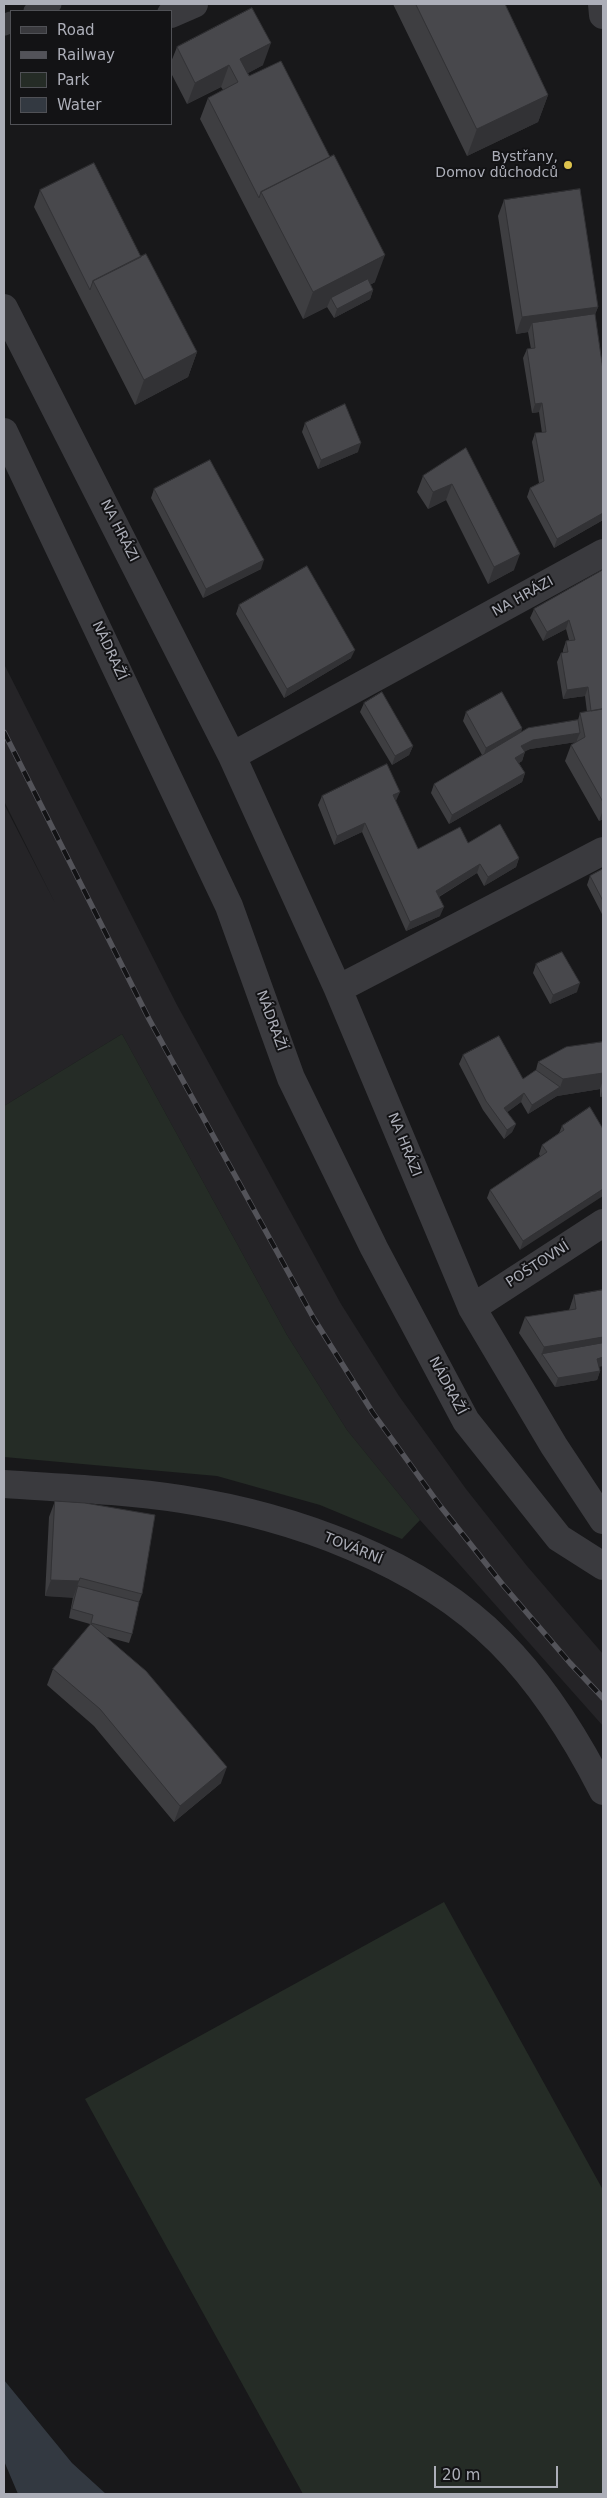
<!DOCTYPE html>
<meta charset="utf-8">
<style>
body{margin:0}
#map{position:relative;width:607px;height:2498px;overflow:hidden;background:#18181a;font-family:"DejaVu Sans",sans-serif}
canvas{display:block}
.frame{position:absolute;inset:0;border:5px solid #acaeb8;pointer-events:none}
.legend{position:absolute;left:10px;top:10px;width:162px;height:115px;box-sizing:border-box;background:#131315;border:1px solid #505156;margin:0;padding:6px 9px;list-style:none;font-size:15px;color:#acaeb8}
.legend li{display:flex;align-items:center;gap:10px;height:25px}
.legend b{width:25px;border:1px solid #505156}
.scale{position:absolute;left:434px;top:2466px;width:124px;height:22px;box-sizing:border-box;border:2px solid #acaeb8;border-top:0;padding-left:6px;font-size:15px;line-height:18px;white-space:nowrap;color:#acaeb8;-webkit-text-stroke:4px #131315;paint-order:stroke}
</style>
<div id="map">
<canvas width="607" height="2498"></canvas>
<div class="frame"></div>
<ul class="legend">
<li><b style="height:6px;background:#3a3a3e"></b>Road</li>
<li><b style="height:6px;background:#535359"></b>Railway</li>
<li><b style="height:14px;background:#252c26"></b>Park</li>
<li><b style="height:14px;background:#333941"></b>Water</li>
</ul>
<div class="scale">20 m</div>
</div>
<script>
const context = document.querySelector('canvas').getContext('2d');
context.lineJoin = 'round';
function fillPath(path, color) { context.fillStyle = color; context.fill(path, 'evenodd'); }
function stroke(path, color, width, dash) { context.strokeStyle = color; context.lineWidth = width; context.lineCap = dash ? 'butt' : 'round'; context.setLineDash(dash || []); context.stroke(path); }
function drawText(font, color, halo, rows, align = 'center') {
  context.font = font + ' "DejaVu Sans",sans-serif'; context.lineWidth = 4; context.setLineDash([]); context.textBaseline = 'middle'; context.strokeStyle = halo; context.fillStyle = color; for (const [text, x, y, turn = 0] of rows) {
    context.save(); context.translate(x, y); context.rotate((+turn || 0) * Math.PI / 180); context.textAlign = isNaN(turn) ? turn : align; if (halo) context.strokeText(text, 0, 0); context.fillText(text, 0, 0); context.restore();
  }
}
const built = new Path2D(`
 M4,664L177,1005L341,1304L399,1396L466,1489L527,1566L603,1654V1726L420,1520L347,1430L287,1335L122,1034L4,1106V804L55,903L4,801Z`);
const green = new Path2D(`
 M122,1034L287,1335L347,1430L420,1520L402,1539L320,1505L217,1476L4,1457V1106Z
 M444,1902L603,2190V2494H303L85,2099Z`);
const water = new Path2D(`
 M4,2380L72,2463L106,2494H18L4,2461Z`);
const service = new Path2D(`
 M34,11L51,4
 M4,25L11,22`);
const minor = new Path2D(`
 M171,14L194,4
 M4,308L232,756L338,989L472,1308L554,1446L603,1520
 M4,432L229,906L291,1078L374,1248L466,1421L559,1538L603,1566
 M232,756L603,553
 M338,989L603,851
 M472,1308L603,1223
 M4,1484C63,1488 122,1490 181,1499C292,1516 420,1561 500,1642C543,1685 576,1738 603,1791`);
const tertiary = new Path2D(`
 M602,4L603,15`);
const rail = new Path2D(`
 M4,732L149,1019L314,1319L373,1413L441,1507L503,1585L570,1663L603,1698`);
const wall = new Path2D(`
 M393,4H505L548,95L538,122L467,156Z
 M177,47L263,65L248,73L375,282L370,285L373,290L370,299L334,318L327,307L303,319L200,119L208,98L223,90L221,87L187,104L171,73V62Z
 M40,190L141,257L197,352L188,377L135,405L34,207Z
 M504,200L598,307L595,314L603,520L554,548L527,497L530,488L539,483L532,442L535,433H542L539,412L532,413L523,358L527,349H531L528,332L516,334L498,216Z
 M305,423L358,452L318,469L302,432Z
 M466,448L514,570L488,584L446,500L428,509L417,492L423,476Z
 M154,489L261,569L203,598L151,498Z
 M603,570V819L599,821L565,761L571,745L577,741V740L576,742L530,749L525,751L522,761L519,763L525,773L522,782L449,824L431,793L434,784L482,755L463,721L466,712L522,728L521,732L578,720L580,713L587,712L585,696L563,699L557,662L561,653H563V650L566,641L569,640L566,629L543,641L530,618L534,609Z
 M239,605L351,658L284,698L236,614Z
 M364,703L413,746L409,755L392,765L360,712Z
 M322,796L396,801H395L418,849L468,843L519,858L516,867L484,886L477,873L439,897L440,916L406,931L362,832L334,845L318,805Z
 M603,869V916L587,885L590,876Z
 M536,964L577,992L550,1004L533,973Z
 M603,1042V1096L600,1097V1089L557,1096L528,1114L521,1102L507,1112L516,1124L512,1132L504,1139L483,1110L459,1064L463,1055L523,1079L536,1070L538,1062Z
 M562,1126L603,1129L520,1250L487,1198L490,1190L540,1156L539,1154L542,1145L559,1133Z
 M574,1295L600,1371L597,1380L555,1387L519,1333L525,1317L569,1310Z
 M55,1501L142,1594L139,1602L132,1634L129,1643L107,1637L221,1783L174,1822L94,1726L47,1685L53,1669L90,1625V1624L69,1618L73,1597L45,1596L49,1517Z`);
const shadedWall = new Path2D(`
 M271,43L263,65L237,79L240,59Z
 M229,65L221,87L187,104L195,83Z
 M548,95L538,122L467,156L477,129Z
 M385,255L375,282L334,304L331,298L327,307L303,319L313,292Z
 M373,290L370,299L334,318L337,309Z
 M598,307L592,323H532L528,332L516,334L522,317Z
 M197,352L188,377L135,405L144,380Z
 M542,403L539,412L532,413L535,404Z
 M361,443L358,452L318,469L321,460Z
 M452,484L446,500L428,509L433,492Z
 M603,513V520L554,548L557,539Z
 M520,554L514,570L488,584L494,567Z
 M264,560L261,569L203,598L206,589Z
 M569,620L566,629L543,641L547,632Z
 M355,650L351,658L284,698L287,689Z
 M588,687L585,696L563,699L567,690Z
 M522,728L519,737L483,757L486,748Z
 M580,733L576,742L530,749L518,755L521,746L533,740Z
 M413,746L409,755L392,765L395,756Z
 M525,752L522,761L512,767L515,758Z
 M525,773L522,782L449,824L452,815Z
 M400,792L396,801L389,804L393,795Z
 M603,810V819L599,821Z
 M365,823L362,832L334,845L337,836Z
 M519,858L516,867L484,886L488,877Z
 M480,864L477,873L433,900L436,891Z
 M444,907L440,916L406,931L410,922Z
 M580,983L577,992L550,1004L553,995Z
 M603,1073V1080L600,1089L557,1096L563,1079Z
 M560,1087L557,1096L528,1114L532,1105Z
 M603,1089V1096L600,1097Z
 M524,1093L521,1102L501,1117L504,1108Z
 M516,1124L512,1132L504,1139L507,1130Z
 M603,1189V1196L520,1250L523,1241Z
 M603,1337V1352L542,1354L539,1363L544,1347Z
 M603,1357V1366L594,1368L597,1359Z
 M600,1371L597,1380L555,1387L558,1378Z
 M51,1580L79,1581L73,1598L45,1596Z
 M227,1767L221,1783L174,1822L180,1806Z`);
const building = new Path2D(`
 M416,4H505L548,95L477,129Z
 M252,8L271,43L240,59L249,76L281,61L330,157L261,192L259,198L208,98L238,82L229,65L195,83L177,47Z
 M334,155L385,255L313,292L261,192Z
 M94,163L141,257L93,281L90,290L40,190Z
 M580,189L598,307L522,317L504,200Z
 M146,254L197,352L144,380L93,281Z
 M368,279L373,290L337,309L331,298Z
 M595,314L603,370V513L557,539L530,488L544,481L535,433L546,432L542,403L535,404L527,349L535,348L532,323Z
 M345,404L361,443L321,460L305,423Z
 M466,448L520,554L494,567L452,484L433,492L423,476Z
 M210,460L264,560L206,589L154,489Z
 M307,566L355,650L287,689L239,605Z
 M603,570V709L591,711L588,687L567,690L561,653L568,652L566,641L575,640L569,620L547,632L534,609Z
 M382,692L413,746L395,756L364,703Z
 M502,692L522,728L486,748L466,712Z
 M603,709V802L571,745L585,737L580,713Z
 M578,720L580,733L533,740L521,746L525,752L515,758L525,773L452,815L434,784L528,728Z
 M387,764L400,792L393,795L418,849L460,827L468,843L500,824L519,858L488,877L480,864L436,891L444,907L410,922L365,823L337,836L322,796Z
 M603,869V901L590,876Z
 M562,952L580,983L553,995L536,964Z
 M499,1036L523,1079L536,1070L560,1087L532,1105L524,1093L504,1108L516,1124L507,1130L486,1101L463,1055Z
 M603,1042V1073L563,1079L538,1062L566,1047Z
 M590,1107L603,1129V1189L523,1241L490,1190L547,1152L542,1145L564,1130L562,1126Z
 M603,1290V1337L544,1347L525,1317L576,1309L574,1295Z
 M603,1343V1357L597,1359L600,1371L558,1378L542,1354Z
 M55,1501L85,1503L155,1515L142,1594L80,1578L79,1581L51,1580Z
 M78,1586L139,1602L132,1634L91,1623L93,1615L72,1609Z
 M91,1624L146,1671L227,1767L180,1806L100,1709L53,1669Z`);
const markers = [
 [568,165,5,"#ddc34d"]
];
const poiNames = [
 ["Bystřany,",558,157],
 ["Domov důchodců",558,173]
];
const streetNames = [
 ["NA HRÁZI",119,531,63],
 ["NA HRÁZI",523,597,-29],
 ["NÁDRAŽÍ",109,651,65],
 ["NÁDRAŽÍ",271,1021,70],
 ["NA HRÁZI",404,1145,68],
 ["POŠTOVNÍ",538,1265,-33],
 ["NÁDRAŽÍ",447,1386,62],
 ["TOVÁRNÍ",353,1549,22]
];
fillPath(built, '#252427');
fillPath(green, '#252c26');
fillPath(water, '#333941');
stroke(service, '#3a3a3e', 21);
stroke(minor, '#3a3a3e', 28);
stroke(tertiary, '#3a3a3e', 28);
stroke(rail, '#535359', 5.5);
stroke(rail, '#131315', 4, [11]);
fillPath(wall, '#3e3e41');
fillPath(shadedWall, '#323235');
fillPath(building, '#48484c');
stroke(building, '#323235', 1);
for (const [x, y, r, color] of markers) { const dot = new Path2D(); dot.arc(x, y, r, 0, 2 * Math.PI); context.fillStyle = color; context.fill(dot); stroke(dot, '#131315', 2); }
drawText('14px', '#acaeb8', '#131315', poiNames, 'right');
drawText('14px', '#acaeb8', '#131315', streetNames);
</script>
